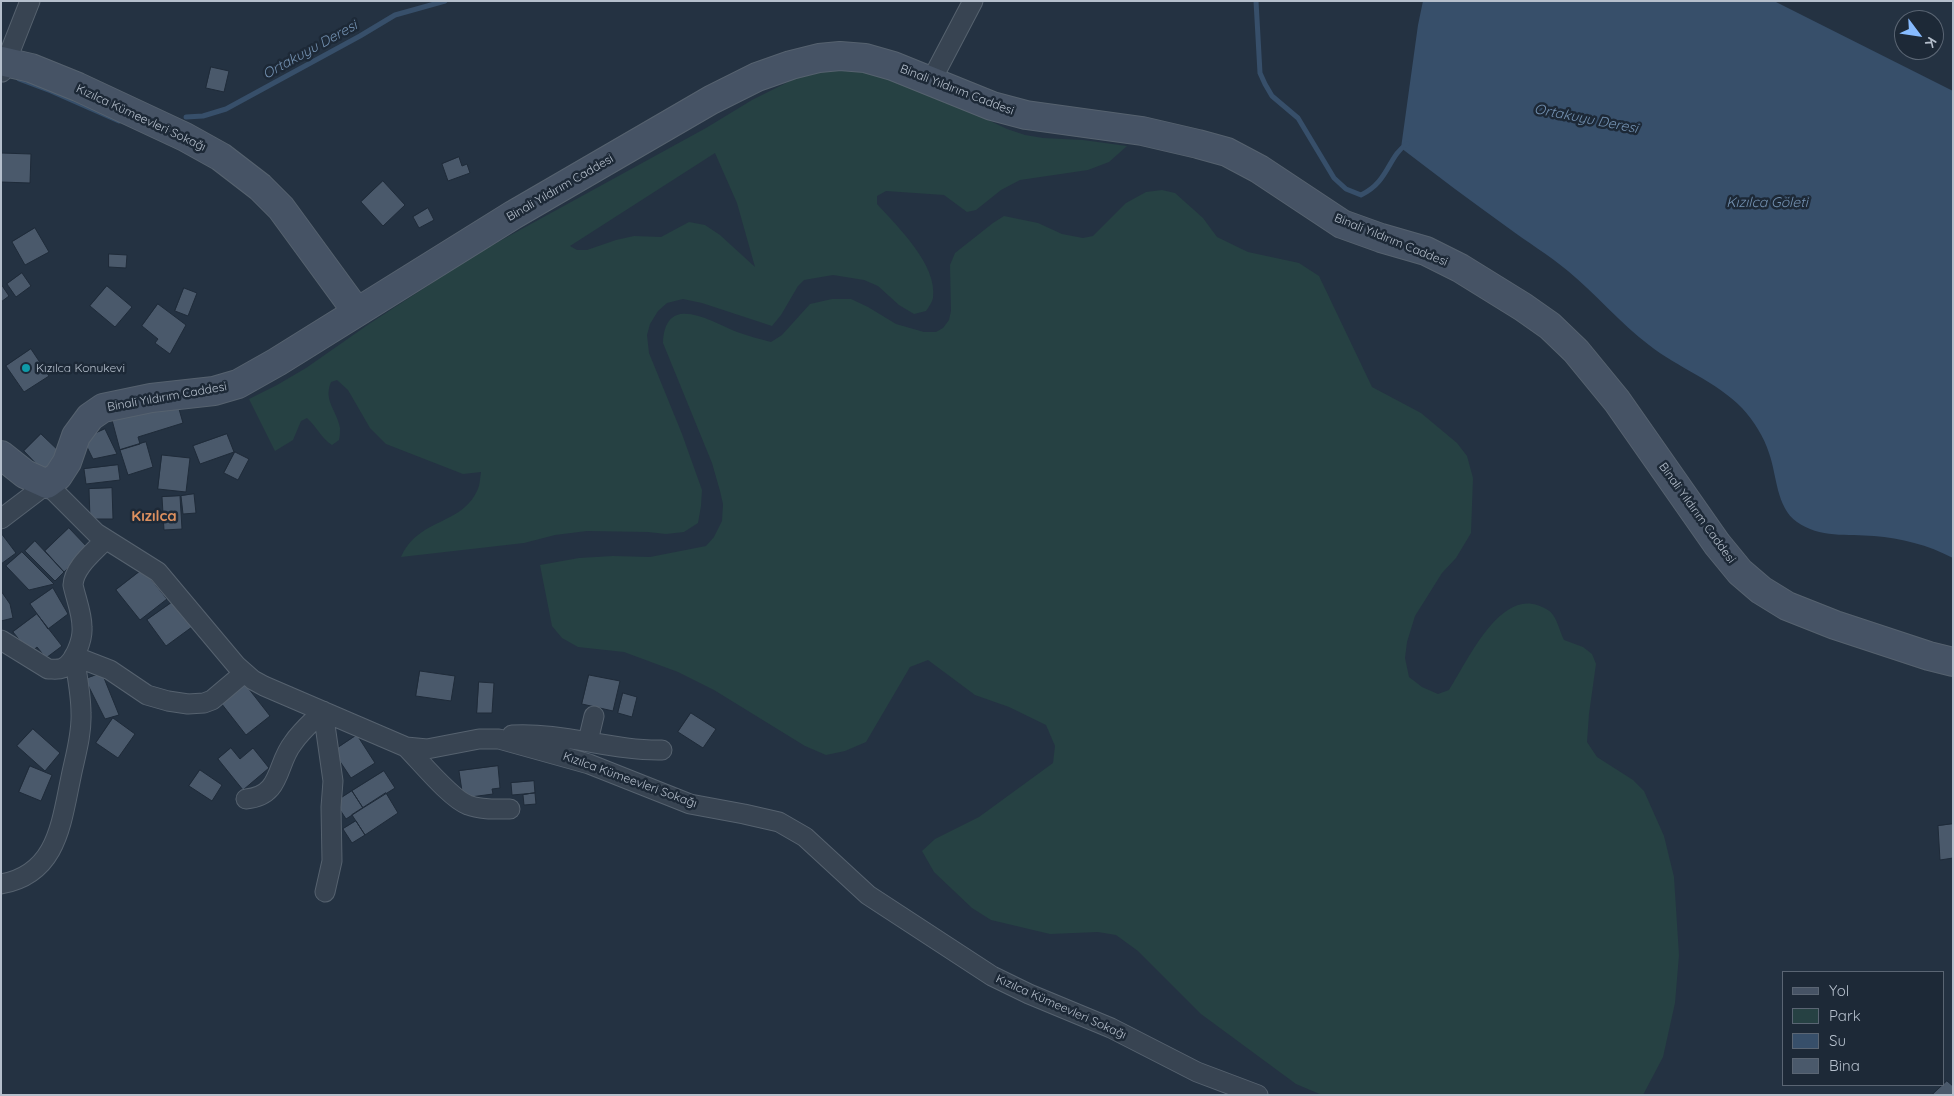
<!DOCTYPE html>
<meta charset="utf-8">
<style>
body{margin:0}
#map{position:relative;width:1954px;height:1096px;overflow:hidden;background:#243242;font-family:Quicksand,sans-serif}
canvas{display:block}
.frame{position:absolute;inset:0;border:2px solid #b5bfcc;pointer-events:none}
.legend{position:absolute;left:1782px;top:971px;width:162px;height:115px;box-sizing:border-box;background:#1d2937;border:1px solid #5a6573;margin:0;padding:6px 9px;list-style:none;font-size:15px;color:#b5bfcc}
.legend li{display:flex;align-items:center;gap:10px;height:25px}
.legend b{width:25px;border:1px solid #5a6573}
.north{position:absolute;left:1894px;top:10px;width:50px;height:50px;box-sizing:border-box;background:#1d2937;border:1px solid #5a6573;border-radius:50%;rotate:121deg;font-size:14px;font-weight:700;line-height:20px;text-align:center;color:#b5bfcc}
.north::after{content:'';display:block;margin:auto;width:18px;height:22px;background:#87bbff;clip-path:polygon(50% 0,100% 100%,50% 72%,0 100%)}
</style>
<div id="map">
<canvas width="1954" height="1096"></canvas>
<div class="frame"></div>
<ul class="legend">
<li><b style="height:6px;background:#465365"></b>Yol</li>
<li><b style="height:14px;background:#264143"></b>Park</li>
<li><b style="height:14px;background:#374f6a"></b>Su</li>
<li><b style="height:14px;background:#4a596b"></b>Bina</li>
</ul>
<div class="north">K</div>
</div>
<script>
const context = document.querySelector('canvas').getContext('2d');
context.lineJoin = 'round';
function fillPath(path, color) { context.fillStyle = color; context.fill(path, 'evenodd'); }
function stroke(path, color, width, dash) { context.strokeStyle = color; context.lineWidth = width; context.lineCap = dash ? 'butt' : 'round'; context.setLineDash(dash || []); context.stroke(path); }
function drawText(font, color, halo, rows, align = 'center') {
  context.font = font + ' Quicksand,sans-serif'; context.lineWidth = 5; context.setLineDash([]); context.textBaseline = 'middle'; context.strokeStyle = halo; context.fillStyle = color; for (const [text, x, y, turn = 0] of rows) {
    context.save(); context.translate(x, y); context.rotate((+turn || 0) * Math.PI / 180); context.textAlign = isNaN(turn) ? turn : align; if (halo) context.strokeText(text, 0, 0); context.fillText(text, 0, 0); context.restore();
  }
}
const green = new Path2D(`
 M835,69H868L934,94L1007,129L1025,135L1043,138L1083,140L1127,146L1109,162L1088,170L1020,180L1001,190L976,210L967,212L944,195L886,191L877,196V204C897,226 938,265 933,298C932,302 929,307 926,311L914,314L899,305L878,286L864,280L833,275L804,280L798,286L781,315L772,326L702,303L683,299L667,303L658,311L650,324L647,335L649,353L682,434L702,490L701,506L698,523L684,532L666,534L648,532L587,531L555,535L524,543L401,557C405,548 410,541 418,535C438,519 465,517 477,491C480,486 480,478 481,472L463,474L386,444L370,428L348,390L337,380L331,382C323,401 337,410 340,428C340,432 340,436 339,440L332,445C321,438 317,427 307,418L301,421L293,440L275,451L249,399L277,385L306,368L369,324L478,253L706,128L752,100L794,79ZM715,153L737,203L755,267L720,235L705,225L689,222L661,237L634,236L616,240L587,250H577L570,246Z
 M1162,190L1175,193L1203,218L1217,237L1248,252L1299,263L1319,276L1372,387L1421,413L1457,443L1467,456L1473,478L1471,533L1456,558L1442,573L1415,616L1407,642L1405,658L1409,677L1422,687L1438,694L1449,690C1466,664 1498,592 1537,605C1543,607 1550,610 1553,615C1558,622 1560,632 1564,640L1583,647L1592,654L1596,664L1589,714L1587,742L1597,757L1633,780L1644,791L1664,836L1674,877L1679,955L1675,1003L1663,1057L1643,1095H1322L1296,1084L1201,1014L1138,951L1116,935L1098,932L1050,934L991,920L972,908L934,872L922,851L935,839L979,817L1053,763L1055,746L1046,725L1009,707L975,695L928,660L910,667L866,742L845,751L826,755L805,746L714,690L678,672L624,652L578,647L562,638L552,626L540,565L579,558L613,556L650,557L706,546L714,537L722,521L723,504L720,491L712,463L663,343C665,292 710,321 737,332C748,336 760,339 771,342L782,335L810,304L832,299H851L868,307L896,324L924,332H936L943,328L949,320L951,311L950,265L955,253L993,223L1004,216L1038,223L1062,234L1083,238L1093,236L1126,203L1146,192Z`);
const water = new Path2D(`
 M1423,1H1774L1953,91V558C1928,545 1901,538 1874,536C1848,534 1819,538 1797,522C1776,507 1777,475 1769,453C1764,437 1754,421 1742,408C1716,381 1678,368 1649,345C1620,323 1596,294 1568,271C1549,255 1527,242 1507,227C1471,201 1436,175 1401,148L1418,25Z`);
const stream = new Path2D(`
 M1256,1L1260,73L1265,84L1272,96L1298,118L1334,178L1346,189L1361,195C1389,182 1388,156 1407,144
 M19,79L51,91L119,121
 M186,117L203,116L226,109L360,36L395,15L445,1`);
const building = new Path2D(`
 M211,67L229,71L224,92L206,88Z
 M1,153L31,154L30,183L1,182Z
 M459,157L462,166L467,164L470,173L448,181L442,164Z
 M383,181L405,205L383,226L361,202Z
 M428,208L434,220L419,228L413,217Z
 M35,228L49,252L25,265L12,242Z
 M109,254L127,255L126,268L109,267Z
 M22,273L31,286L16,297L7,284Z
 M1,284L9,296L1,302Z
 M107,286L132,307L115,327L90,306Z
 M184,288L197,293L188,316L175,311Z
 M158,304L186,325L170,354L155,343L158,339L142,326Z
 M31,349L49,376L24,392L6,366Z
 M177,402L183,423L138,437L140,444L120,450L112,420Z
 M105,429L117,454L93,459L83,439Z
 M41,434L62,454L44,472L24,451Z
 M227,434L234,452L200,464L193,446Z
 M146,442L153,467L128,475L120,450Z
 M235,452L249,459L238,480L224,473Z
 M162,455L190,458L186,492L158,489Z
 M118,465L120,480L86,484L84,469Z
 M112,488L113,519H90L89,489Z
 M194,494L196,513L183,514L181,496Z
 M180,496L182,529L164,530L162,497Z
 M69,528L89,549L64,572L45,551Z
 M1,533L16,553L1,564Z
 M35,541L64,572L55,581L25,551Z
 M22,552L54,584L29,590L6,566Z
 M143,569L167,599L140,620L116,590Z
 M53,588L68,614L48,629L30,604Z
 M1,591L10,604L13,618L1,621Z
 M174,601L192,627L166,646L147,620Z
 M37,614L62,646L46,658L37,647L30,653L13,632Z
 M420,671L455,676L451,701L416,696Z
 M102,673L119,715L105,719L85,679Z
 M589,675L620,681L613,711L582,704Z
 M479,682L494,683L492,713H477Z
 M245,684L270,716L246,735L221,703Z
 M623,693L637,697L632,717L618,713Z
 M691,713L716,729L703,748L678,732Z
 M113,718L135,734L118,758L96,743Z
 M33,729L60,753L45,771L17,746Z
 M357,735L375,763L351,778L333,751Z
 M231,748L240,759L253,748L269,768L243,790L218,759Z
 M30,766L52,775L41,801L19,792Z
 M498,766L500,788L492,789L493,794L463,798L459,771Z
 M200,770L222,785L212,801L189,786Z
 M384,771L395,788L363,808L352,791Z
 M534,781L535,793L512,795L511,783Z
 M352,791L363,808L346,819L335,802Z
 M386,793L398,813L365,835L352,815Z
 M535,793L536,804L524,805L523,795Z
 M356,821L365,835L352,843L343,829Z
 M1953,824V858L1940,860L1938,826Z
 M1947,1081L1953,1086V1095H1932Z`);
const street = new Path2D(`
 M2,72L30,1
 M931,81L973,1
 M1,519L47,484L96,533L158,572L236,665L253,680L264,686L406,747L427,749L479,739H499L589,764L690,804L744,814L779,822L805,837L868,895L992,976L1029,994L1111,1028L1197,1072L1258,1095
 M1,640L48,669C54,669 58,670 63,668C75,662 83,639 82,627C82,613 76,599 73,585C74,567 94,552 105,540
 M323,711L333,781L331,807L332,861L325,892
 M512,735C563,732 612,751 662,750
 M588,741L594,716
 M406,747C420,761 451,799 468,805C481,810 497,809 510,809
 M246,799C282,796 276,764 293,743C301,731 313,721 323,711
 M1,884C57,874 61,824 71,777C75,757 82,735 81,713C81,694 77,675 74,656L110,670L147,695L168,701L188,704L204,703L212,700L244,673`);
const secondary = new Path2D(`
 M1,61L31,68L78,87L185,137L221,157L260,187L281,208L357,312
 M1,455L25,474L47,484L58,476L67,462L76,436L90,417L103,408L151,398L214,391L238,384L277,362L513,215L711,100L757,77L791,65L819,58L840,56L865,58L893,66L992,106L1026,115L1142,131L1198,144L1227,152L1259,169L1342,224L1381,238L1426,251L1460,268L1523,307L1550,326L1576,351L1617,401L1717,544L1740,572L1761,590L1787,606L1835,625L1929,656L1953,662`);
const markers = [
 [26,368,5,"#0f9aa8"]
];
const streetNames = [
 ["Binali Yıldırım Caddesi",957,90,21],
 ["Kızılca Kümeevleri Sokağı",141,118,25],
 ["Binali Yıldırım Caddesi",560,188,-30],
 ["Binali Yıldırım Caddesi",1391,240,22],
 ["Binali Yıldırım Caddesi",167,397,-10],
 ["Binali Yıldırım Caddesi",1697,513,54],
 ["Kızılca Kümeevleri Sokağı",630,780,20],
 ["Kızılca Kümeevleri Sokağı",1061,1007,24]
];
const poiNames = [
 ["Kızılca Konukevi",36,368]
];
const waterNames = [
 ["Ortakuyu Deresi",310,50,-29],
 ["Ortakuyu Deresi",1586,119,11],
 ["Kızılca Göleti",1767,203]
];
const quarterNames = [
 ["Kızılca",154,516]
];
fillPath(green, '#264143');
fillPath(water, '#374f6a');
stroke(stream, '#374f6a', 5);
fillPath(building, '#4a596b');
stroke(building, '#1f2b39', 1);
stroke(street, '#56626f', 21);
stroke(secondary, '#56626f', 30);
stroke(street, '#384452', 19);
stroke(secondary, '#465365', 28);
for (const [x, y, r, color] of markers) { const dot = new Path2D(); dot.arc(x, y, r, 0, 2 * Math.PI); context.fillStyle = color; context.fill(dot); stroke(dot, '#1d2937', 2); }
drawText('12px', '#b5bfcc', '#1d2937', streetNames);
drawText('12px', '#b5bfcc', '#1d2937', poiNames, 'left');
drawText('italic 14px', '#7391b1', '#1d2937', waterNames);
drawText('bold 15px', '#dd905f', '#1d2937', quarterNames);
</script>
